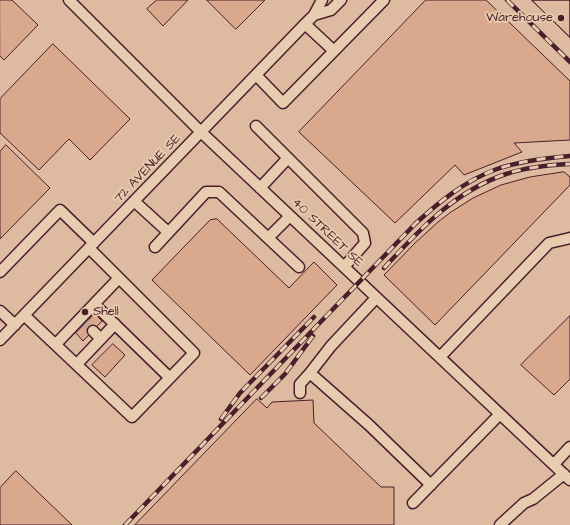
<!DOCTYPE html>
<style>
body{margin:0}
canvas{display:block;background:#e8ccaf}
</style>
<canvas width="570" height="525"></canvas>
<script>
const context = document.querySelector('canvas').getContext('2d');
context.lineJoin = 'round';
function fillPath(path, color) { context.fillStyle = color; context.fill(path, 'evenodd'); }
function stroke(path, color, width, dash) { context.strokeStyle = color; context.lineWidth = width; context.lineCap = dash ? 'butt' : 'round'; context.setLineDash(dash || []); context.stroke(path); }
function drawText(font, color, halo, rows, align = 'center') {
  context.font = font + ' "Architects Daughter",sans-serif'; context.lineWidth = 3.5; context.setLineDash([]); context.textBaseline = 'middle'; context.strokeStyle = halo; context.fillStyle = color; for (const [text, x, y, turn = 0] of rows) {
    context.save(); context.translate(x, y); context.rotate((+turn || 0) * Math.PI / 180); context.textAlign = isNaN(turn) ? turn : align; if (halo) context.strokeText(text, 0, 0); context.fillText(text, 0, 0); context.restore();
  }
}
const built = new Path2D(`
 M0,0H570V525H0Z`);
const building = new Path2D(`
 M0,0H12L38,25L4,60L0,56Z
 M157,0H188L163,26L147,9Z
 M207,0H265L236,29Z
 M426,0H486L570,81V140L514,143L522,152L464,175L455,165L395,223L299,132Z
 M532,0H570V37Z
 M532,0H570V37Z
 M53,44L130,119L90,160L69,139L39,170L0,133V99Z
 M6,145L50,188L0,239V152Z
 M564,172L570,177V185L435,325L384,275L415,243L438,222L451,212L473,198L501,185L530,177Z
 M217,219L289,288L314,262L337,285L250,375L152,280L210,220Z
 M95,314L102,321L83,341L76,333Z
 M570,316V379L554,395L521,365Z
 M113,344L125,355L105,377L92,365Z
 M257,399L267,408L272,402L313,400L314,423L381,487H394V525H135Z
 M16,471L72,525H0V488Z`);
const minorTunnel = new Path2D(`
 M85,324L93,331`);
const minor = new Path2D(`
 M69,0L201,132L570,480
 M314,15L331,10L341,0
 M305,24L334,51
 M256,75L283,103L384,0
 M256,126L288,158
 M260,188L288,158L363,233L365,243L344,267
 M134,201L168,232
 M290,216L268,238L299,267
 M155,247L206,192H219L268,238
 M0,272L60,210L94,243
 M94,304L170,378
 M0,311L15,325
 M24,315L132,417L194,353L89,248
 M93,331L101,339
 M0,340L305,24L314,15L322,0
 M56,344L119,278
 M440,357L549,243L570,238
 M77,364L115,324
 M310,373L331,346L376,298
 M300,393V384L310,373L369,425L431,485
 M554,464L570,447
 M413,503L500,414
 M500,525L524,503L533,499L564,474`);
const rail = new Path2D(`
 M507,0L570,62
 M384,268C419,230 455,191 506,174C527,167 549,165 570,164
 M261,398L285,374L313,336
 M221,419L240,393L314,317
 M125,525L415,224C439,202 466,180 497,169C521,161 545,158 570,156`);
const markers = [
 [561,18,4,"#4a1f2b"],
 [85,312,4,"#4a1f2b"]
];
const poiNames = [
 ["Warehouse",553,18],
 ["Shell",93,312,"left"]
];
const streetNames = [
 ["72 AVENUE SE",148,169,-46],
 ["40 STREET SE",327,233,44]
];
fillPath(built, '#debba0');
fillPath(building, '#daa98d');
stroke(building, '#4a1f2b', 1);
stroke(minorTunnel, '#c8a995', 10, [10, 5]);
stroke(minor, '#4a1f2b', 13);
stroke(minor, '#e8ccaf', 10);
stroke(rail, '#4a1f2b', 4.5);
stroke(rail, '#e8ccaf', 3, [9]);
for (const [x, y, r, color] of markers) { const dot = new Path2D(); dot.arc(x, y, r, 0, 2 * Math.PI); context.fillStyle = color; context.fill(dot); stroke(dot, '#e8ccaf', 1.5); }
drawText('13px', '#4a1f2b', '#e8ccaf', poiNames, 'right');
drawText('13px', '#4a1f2b', '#e8ccaf', streetNames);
</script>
